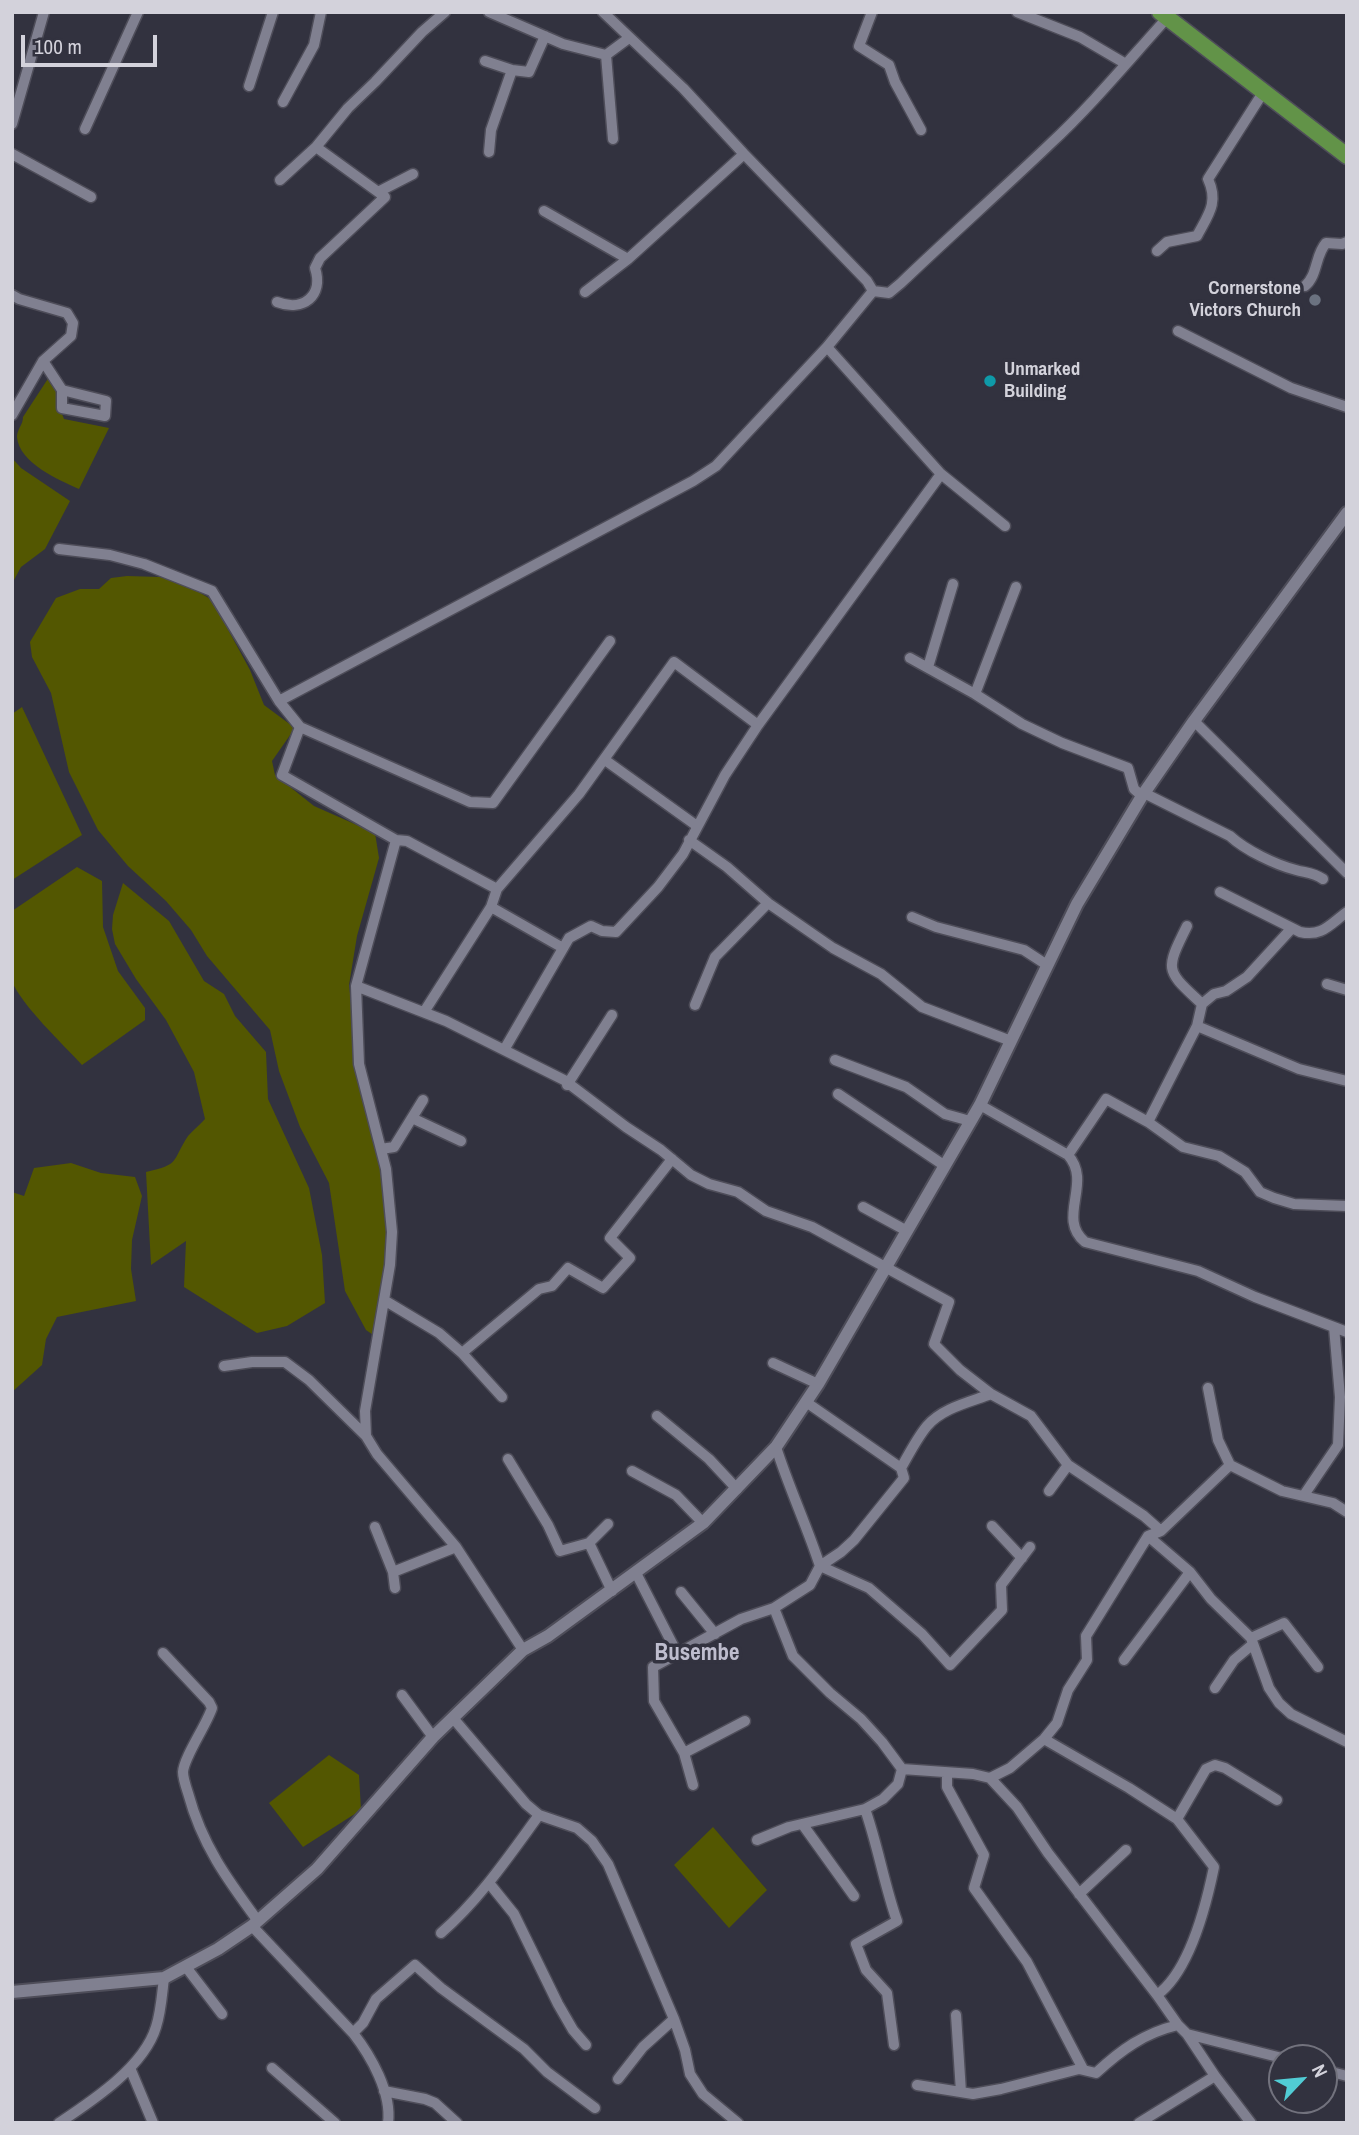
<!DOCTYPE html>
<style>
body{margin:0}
#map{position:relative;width:1359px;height:2135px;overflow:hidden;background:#32323f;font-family:"Archivo Narrow",sans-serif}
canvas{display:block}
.frame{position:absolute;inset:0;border:14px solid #d3d2db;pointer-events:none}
.north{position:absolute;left:1268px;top:2044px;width:70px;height:70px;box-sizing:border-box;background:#32323f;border:2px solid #72727d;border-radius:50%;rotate:64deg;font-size:19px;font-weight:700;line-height:28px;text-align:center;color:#d3d2db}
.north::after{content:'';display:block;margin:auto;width:24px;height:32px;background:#51ccd4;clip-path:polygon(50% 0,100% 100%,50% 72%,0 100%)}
.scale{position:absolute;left:21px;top:35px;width:136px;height:32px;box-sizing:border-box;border:4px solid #d3d2db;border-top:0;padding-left:9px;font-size:21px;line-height:24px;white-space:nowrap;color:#d3d2db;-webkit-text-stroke:5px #32323f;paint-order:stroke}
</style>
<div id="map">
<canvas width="1359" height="2135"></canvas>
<div class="frame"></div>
<div class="north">N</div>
<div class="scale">100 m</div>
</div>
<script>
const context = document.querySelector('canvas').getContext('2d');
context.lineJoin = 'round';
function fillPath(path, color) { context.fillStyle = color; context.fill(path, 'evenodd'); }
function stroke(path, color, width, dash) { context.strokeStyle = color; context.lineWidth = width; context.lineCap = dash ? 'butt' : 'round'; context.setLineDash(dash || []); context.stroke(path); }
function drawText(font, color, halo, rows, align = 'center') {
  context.font = font + ' "Archivo Narrow",sans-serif'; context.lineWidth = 7; context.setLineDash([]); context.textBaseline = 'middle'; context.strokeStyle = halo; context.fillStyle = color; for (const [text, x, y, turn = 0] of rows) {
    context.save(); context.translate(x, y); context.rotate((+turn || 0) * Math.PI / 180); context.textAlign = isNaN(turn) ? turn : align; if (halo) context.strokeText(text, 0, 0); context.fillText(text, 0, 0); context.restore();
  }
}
const green = new Path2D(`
 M51,374L61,387L58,404L64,419L109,428L79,489C59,480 19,463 17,437C17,429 23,425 23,417Z
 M12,458L21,468L70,501L45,549L21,567L14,580L12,579Z
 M127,576L160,577L187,585L212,600L250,670L264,705L295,728L272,761L275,775L314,806L375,833L379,858L357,936L349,985L359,1067L388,1190L387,1301L382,1341L366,1330L345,1291L329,1183L300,1127L279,1071L270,1030L207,956L191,930L166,901L128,866L98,830L69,772L51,693L32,657L30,642L56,598L80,589H99L111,578Z
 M22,707L82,835L12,880V714Z
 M77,867L102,881L103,927L118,971L145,1008V1020L82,1065C63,1044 21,1005 12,981V911Z
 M123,883L169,921L204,981L224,994L235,1016L266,1052L268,1099L309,1188L322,1255L325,1303L287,1326L257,1333L184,1287L186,1241L151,1265L146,1172C181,1164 171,1162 188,1136C193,1130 200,1125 205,1119L194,1072L166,1020L136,979L115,944L112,929L113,915Z
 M71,1163L101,1173L135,1177L142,1196L132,1240L131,1269L136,1301L57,1317L46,1339L42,1365L12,1392V1192L24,1196L34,1168Z
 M329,1755L359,1775L361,1810L303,1847L269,1803Z
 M713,1827L767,1890L729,1928L674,1865Z`);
const minor = new Path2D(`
 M489,12L563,44L606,55
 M603,12L683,88L744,154L867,281L873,291L889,293L901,283C950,236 1001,191 1050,144C1092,105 1129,60 1167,18
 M872,12L859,46L889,65L895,82L921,130
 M1017,12L1080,37L1126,64
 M606,55L613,139
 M606,55L629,38
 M485,61L512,70L529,72L545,36
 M249,86L273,12
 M283,102L314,45L321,12
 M12,124L44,12
 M85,129L138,12
 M489,152L491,130L512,70
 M12,154L91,197
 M280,180L316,147L348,108L375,82L422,32L445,12
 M378,192L413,174
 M544,211L628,259
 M1157,251L1167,242L1197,236C1208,215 1219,203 1208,179L1264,91
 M1305,286C1318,275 1315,255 1326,243L1342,244L1347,242
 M585,292L628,259L744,154
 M12,295L19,299L67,313L73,323L71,336L43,361L12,415
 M277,302C303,312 324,296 315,268L320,258L385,197L316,147
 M1178,331L1291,388L1347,407
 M827,347L941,474L1005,526
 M43,361L62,390L106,401L105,416L62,408V390
 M59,549L110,555L144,564L212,591L279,701L300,727L282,775L396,840L407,841L497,889
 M910,658L975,694L1022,724L1062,743L1128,768L1134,789L1142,796
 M928,667L953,584
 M975,694L1016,587
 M279,701L693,481L716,466L827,347L873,291
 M1194,721L1347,873
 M300,727L470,802L493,803L610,641
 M605,760L697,826
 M1144,793L1230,836C1245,850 1276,865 1296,870C1307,873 1314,873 1323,879
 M396,840L356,986L359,1064L386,1169L392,1232L390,1265L365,1411L366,1436L377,1454L456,1547L523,1650
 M689,840L727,867L768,903L833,948L881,974L922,1007L1011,1041
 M1220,892L1300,932C1322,937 1329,925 1347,912
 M491,907L563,948
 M912,917L936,927L1024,950L1047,965
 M1187,926C1164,972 1166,970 1202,1004
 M1327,984L1347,990
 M356,986L446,1021L564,1080L626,1127L661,1150L691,1175L709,1184L738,1192L766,1211L812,1227L949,1302L934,1344L960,1370L991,1394L1031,1416L1068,1465L1144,1516L1161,1531
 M695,1005L715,957L768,903
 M424,1012L491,907L497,889L579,794L674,662L758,725
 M1197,1026L1299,1069L1347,1081
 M504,1050L569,938L591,926L602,931L616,932L658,887L683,854L725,775L758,725L941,474
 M835,1060L906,1087L945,1114L970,1121
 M567,1085L612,1015
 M838,1094L945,1166
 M980,1105L1068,1155C1093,1183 1056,1218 1085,1242L1198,1271L1255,1297L1347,1332
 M412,1118L461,1141
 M1148,1122L1197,1026L1202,1004L1214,994L1226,991L1247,977L1292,928
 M381,1149L394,1147L423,1100
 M1068,1155L1106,1099L1148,1122L1183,1147L1219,1156L1245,1172L1260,1192L1274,1198L1294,1204L1347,1206
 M863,1207L907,1231
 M384,1300L439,1333L462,1353L502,1397
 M462,1353L539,1289L552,1286L568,1268L603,1288L630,1258L610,1238L672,1159
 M773,1363L818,1384
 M224,1366L252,1362H285L309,1380L366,1436
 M1208,1388L1218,1440L1230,1465L1282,1491L1333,1503L1347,1512
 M657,1416L709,1459L737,1489
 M776,1447C789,1488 807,1526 820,1566L869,1588L922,1634L950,1665L1002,1610L1001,1585L1030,1547
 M508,1459L548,1525L560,1551L589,1543L608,1524
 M901,1468C909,1454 917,1438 927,1426C942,1408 970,1402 991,1394
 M632,1471L676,1495L703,1523
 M1049,1491L1068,1465
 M1304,1495L1338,1445L1340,1397L1334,1327
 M992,1526L1022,1558
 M375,1527L393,1572L395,1588
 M1148,1536L1190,1572L1211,1599L1251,1638L1269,1688L1279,1703L1291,1714L1347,1742
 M589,1543L612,1591
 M393,1572L456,1547
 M636,1573L677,1653
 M681,1592L715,1634
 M1251,1638L1284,1623L1318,1667
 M163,1653L209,1702L212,1708C206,1726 184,1757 183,1772C183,1778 186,1787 188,1793C202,1845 227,1879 258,1921
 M1124,1660L1190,1572
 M1215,1688L1234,1660L1253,1644
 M402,1695L433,1737
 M453,1718L526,1804L539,1815L577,1828L592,1841L608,1864L674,2019L685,2050L690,2074L703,2094L738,2123
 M1044,1739L1129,1788L1177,1819L1214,1867C1206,1906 1190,1971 1157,1995
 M684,1753L745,1721
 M902,1769L973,1774L990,1778L1017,1807L1048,1853L1157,1995L1178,2025L1187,2034L1215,2076L1251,2123
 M947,1773V1787L984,1855L974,1888L1027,1962L1083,2069
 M990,1778L1010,1768L1044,1739L1057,1723L1068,1690L1087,1660L1086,1636L1148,1536L1161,1531L1230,1465
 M693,1785L684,1753L654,1701L653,1667L741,1619L774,1608L810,1585L820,1566L841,1552L854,1540L904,1478L901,1468L806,1402
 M865,1809C878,1846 884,1884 897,1921L856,1944L866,1970L887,1993L894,2045
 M1177,1819L1206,1769L1215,1765L1225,1768L1277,1800
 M803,1825L854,1896
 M757,1840L789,1827L865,1809L883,1799L898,1784L902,1769L882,1742L861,1719L830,1693L793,1656L774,1608
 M489,1883L514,1914L558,2004L573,2030L586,2045
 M1079,1894L1126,1850
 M252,1926L353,2033C371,2056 392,2093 388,2123
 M441,1933C480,1899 509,1856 539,1815
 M186,1967L222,2014
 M956,2015L961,2092
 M353,2033L363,2023L376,1999L415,1965L441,1988L524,2049L547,2072L595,2108
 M1187,2034L1282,2058
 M130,2068L153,2123
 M272,2068L335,2123
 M1324,2070L1347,2076
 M618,2079L643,2047L674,2019
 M917,2085L973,2094L1001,2089L1079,2069L1096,2073C1121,2050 1144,2033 1178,2025
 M384,2091L425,2099L435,2103L457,2123
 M59,2123C92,2101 144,2067 156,2027C161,2012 162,1994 164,1978
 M1139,2123L1215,2076`);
const tertiary = new Path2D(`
 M12,1992L164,1978L218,1949L252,1926L317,1869L433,1737L523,1650L548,1636L703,1523L776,1447L818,1384L980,1105L1077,904L1142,796L1194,721L1347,513`);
const primary = new Path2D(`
 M1160,12L1347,156`);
const markers = [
 [1315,300,7,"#6b7280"],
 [990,381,7,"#0f9aa8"]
];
const poiNames = [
 ["Cornerstone",1301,289],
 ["Victors Church",1301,311],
 ["Unmarked",1004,370,"left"],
 ["Building",1004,392,"left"]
];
const quarterNames = [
 ["Busembe",697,1654]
];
fillPath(green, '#535701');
stroke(minor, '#4e4d59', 13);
stroke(tertiary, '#4e4d59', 16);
stroke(primary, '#4e4d59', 19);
stroke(minor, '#808090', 10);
stroke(tertiary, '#808090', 12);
stroke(primary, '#629348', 16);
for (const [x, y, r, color] of markers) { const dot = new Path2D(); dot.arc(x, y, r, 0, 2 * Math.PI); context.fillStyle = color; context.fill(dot); stroke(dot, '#32323f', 2.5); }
drawText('bold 19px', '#d3d2db', '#32323f', poiNames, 'right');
drawText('bold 23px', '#bebdce', '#32323f', quarterNames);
</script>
